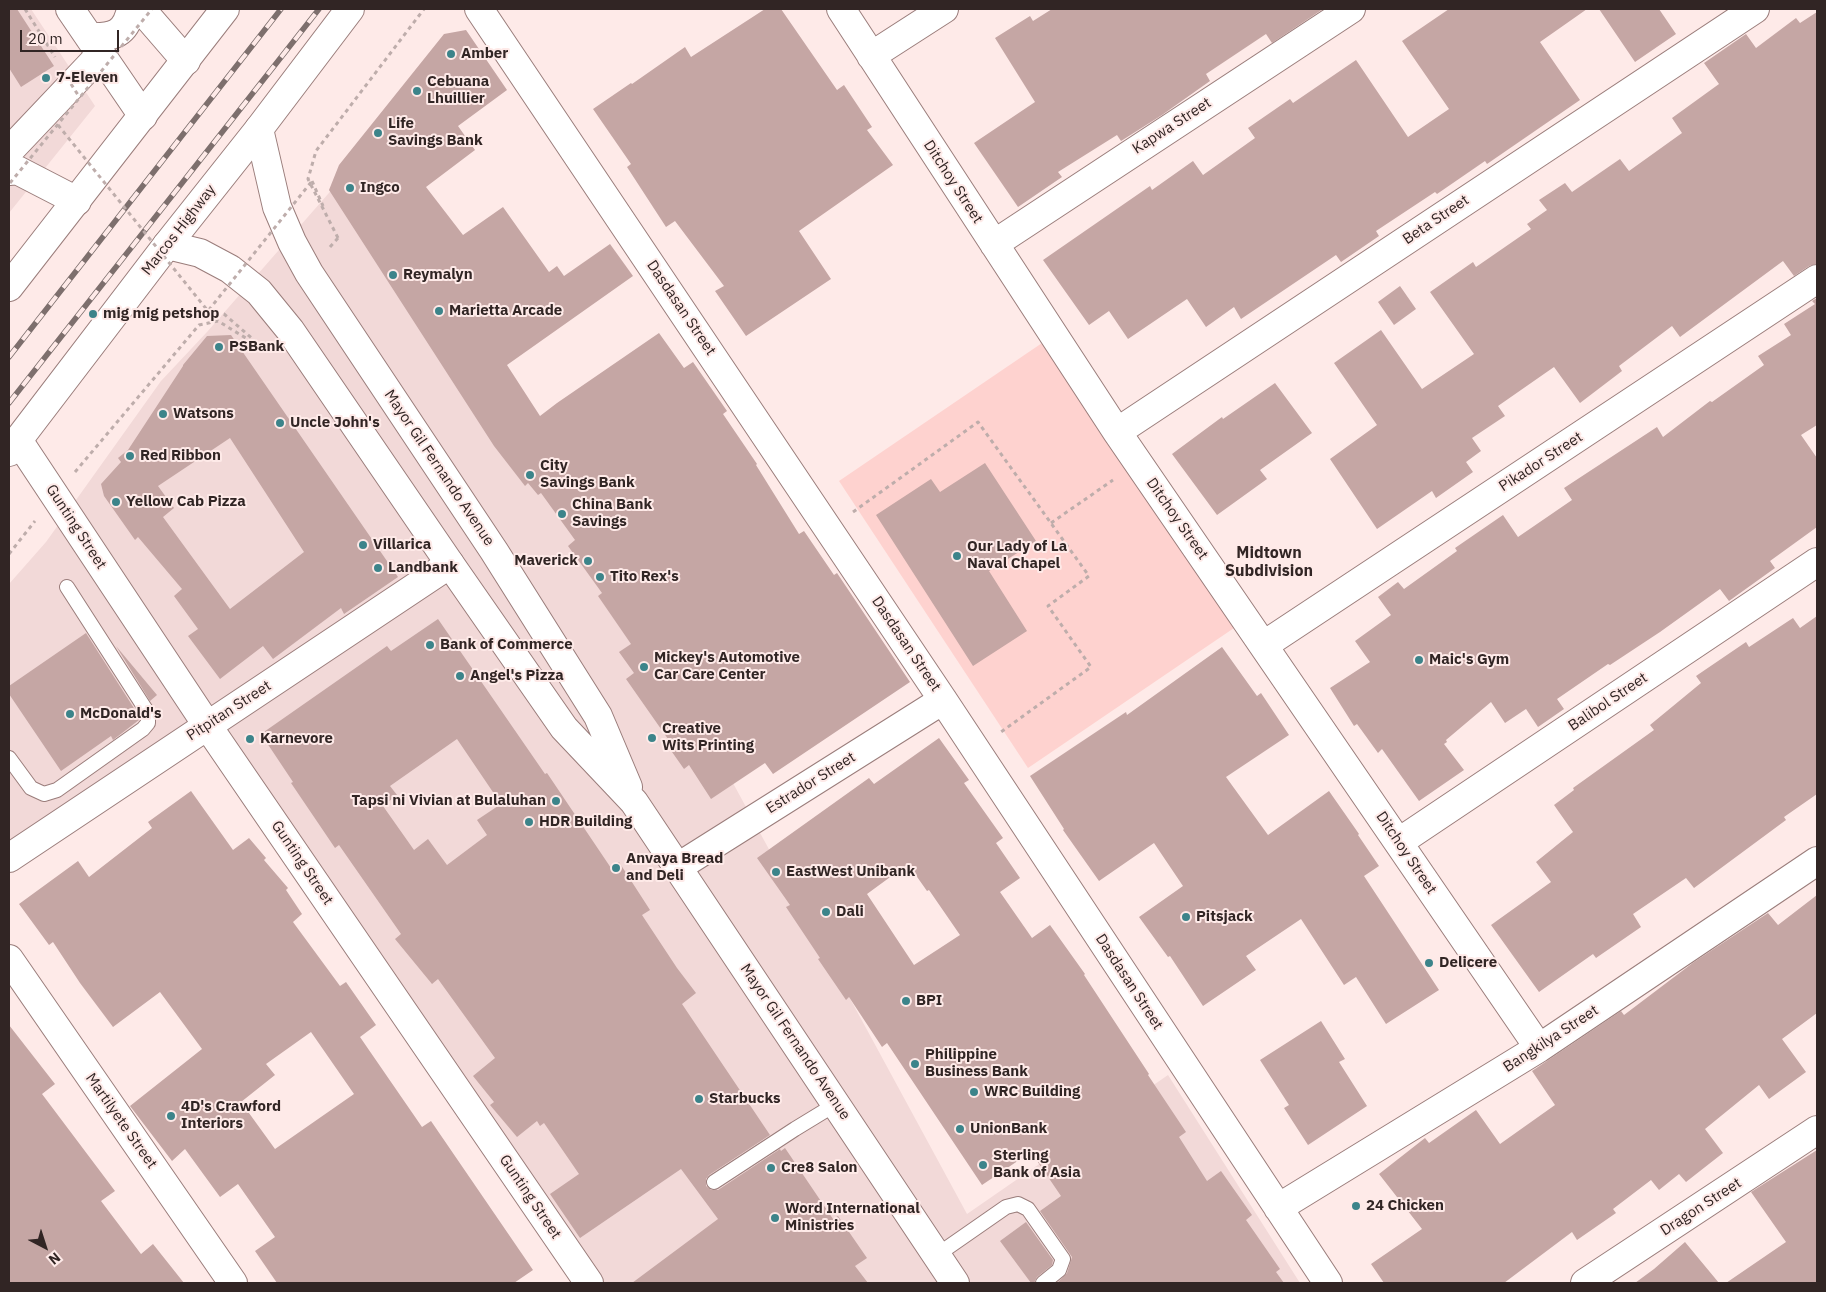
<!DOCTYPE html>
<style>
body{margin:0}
#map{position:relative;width:1826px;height:1292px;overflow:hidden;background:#feeae8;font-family:"IBM Plex Sans",sans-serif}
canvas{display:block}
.frame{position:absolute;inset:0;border:10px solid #312524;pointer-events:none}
.north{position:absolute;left:20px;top:1222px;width:50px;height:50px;-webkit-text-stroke:4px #feeae8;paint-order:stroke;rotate:140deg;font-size:14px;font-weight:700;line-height:20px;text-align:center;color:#312524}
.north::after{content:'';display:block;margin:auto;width:18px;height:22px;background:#312524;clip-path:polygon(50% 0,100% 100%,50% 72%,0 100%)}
.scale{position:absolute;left:20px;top:30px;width:99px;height:22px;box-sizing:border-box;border:2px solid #312524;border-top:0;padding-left:6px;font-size:15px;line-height:18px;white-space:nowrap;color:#312524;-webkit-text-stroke:4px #feeae8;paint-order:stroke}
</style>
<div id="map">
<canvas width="1826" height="1292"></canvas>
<div class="frame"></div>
<div class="north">N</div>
<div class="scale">20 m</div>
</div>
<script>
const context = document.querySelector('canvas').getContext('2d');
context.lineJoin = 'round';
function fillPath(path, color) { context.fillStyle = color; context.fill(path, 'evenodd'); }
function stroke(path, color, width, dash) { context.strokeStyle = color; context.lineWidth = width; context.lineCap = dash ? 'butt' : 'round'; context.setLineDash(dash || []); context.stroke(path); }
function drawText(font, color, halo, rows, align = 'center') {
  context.font = font + ' "IBM Plex Sans",sans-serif'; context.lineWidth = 4; context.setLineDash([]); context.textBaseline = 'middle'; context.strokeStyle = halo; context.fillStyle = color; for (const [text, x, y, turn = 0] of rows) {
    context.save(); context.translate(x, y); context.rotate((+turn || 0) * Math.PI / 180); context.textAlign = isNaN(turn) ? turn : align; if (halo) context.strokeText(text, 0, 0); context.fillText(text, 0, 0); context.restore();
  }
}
const built = new Path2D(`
 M9,9H31L95,106L9,213Z
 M371,145L424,214L967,1214L1168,1075L1300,1283H592L206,713L9,852V584L46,542L161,381L207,332Z`);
const green = new Path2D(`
 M1045,341L1234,628L1028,768L839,481Z`);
const building = new Path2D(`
 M9,9H17L54,66L21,87L9,68Z
 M765,9H781L837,90L844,85L872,127L867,130L893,165L799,231L831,279L746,336L715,291L724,286L675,221L666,227L627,167L631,164L593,109L631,83L632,84L685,47L691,57Z
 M1052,9H1323L1272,43L1266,34L1206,74L1210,81L1162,115L1121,141L1117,135L1058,172L1062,177L1018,207L974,143L1035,102L995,38L1030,16L1033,21Z
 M1449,9H1587L1540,42L1580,100L1487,164L1485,161L1437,194L1435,192L1376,231L1379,236L1341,262L1336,255L1241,319L1234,307L1206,327L1187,299L1128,339L1109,311L1089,325L1043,260L1150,186L1152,190L1193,161L1203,175L1255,138L1248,128L1290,99L1293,103L1356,60L1408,137L1449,109L1402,41Z
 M1599,9H1659L1676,34L1635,62Z
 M1817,12V264L1809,266L1794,276L1783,261L1680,337L1672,326L1619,366L1622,371L1580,403L1554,367L1498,406L1505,416L1472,438L1481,451L1466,462L1473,472L1436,498L1432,491L1377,529L1330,459L1377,425L1334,363L1381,330L1422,389L1474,354L1430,292L1473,262L1476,267L1531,229L1527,224L1547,210L1539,200L1565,183L1572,192L1620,159L1629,171L1682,133L1672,118L1719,84L1704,63L1746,34L1756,48L1796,18L1800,23Z
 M466,30L507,90L458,126L475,150L426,187L463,235L503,207L549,272L557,266L564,276L610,244L633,276L507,365L540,416L557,403L659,333L684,368L693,362L727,411L723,414L757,464L756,465L799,534L804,531L834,575L837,573L910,682L773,774L765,763L711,799L689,765L684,769L665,742L668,739L626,679L634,673L619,652L631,644L598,596L602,593L568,546L575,540L541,493L538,495L528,483L525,486L494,446L329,190L339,165L444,34Z
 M1400,286L1416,309L1394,325L1378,302Z
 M1817,298V425L1801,435L1817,458V527L1770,561L1775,568L1729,601L1720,589L1660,632L1610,665L1608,664L1557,699L1564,709L1538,727L1526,709L1505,723L1491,702L1446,740L1447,742L1444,744L1464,770L1419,801L1382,749L1378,753L1357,724L1354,726L1330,688L1370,662L1355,641L1391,615L1378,597L1398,582L1404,589L1457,551L1455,548L1503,515L1518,537L1572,500L1564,488L1657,427L1663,437L1710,401L1712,402L1764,365L1758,356L1791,335L1784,324L1815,304L1812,301Z
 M231,335L398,577L344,614L341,608L273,659L263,646L220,679L188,636L198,629L174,596L182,589L138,537L135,540L104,496L101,484L121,462L118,458L128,450L183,366V365L207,336ZM230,438L304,552L230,609L163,517L174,508L158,486Z
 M1275,383L1312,433L1260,470L1267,479L1217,515L1172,454L1222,417L1223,419Z
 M985,463L1036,541L989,571L1027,631L973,666L876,515L931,479L940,492Z
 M1817,616V794L1784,817L1786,820L1694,888L1686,878L1633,914L1641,927L1596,958L1593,954L1539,992L1491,925L1551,882L1536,862L1573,832L1554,805L1574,790L1573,788L1654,730L1650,725L1701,683L1696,676L1746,642L1749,647L1793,618L1800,628Z
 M438,619L545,774L547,773L611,868L619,862L650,910L642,915L677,968L696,993L682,1004L770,1135L709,1175L706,1179V1186L711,1190H718L780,1149L781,1151L785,1148L833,1219L838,1216L867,1258L855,1266L868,1283H632L718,1219L681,1169L580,1238L550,1194L579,1174L544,1123L540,1126L537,1121L517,1137L490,1105L494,1102L473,1076L495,1058L438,979L432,984L395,939L401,934L339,845L335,848L291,783L293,782L261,734L387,646L391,651ZM457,739L501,804L477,820L487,835L447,865L428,839L414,850L383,806L397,795L390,786Z
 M86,633L139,716V720L113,740L111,736L61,771L9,694V686Z
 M116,646L157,695L150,701Z
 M1222,647L1257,696L1261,693L1289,735L1226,777L1268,835L1329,791L1359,834L1358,835L1379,866L1364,876L1439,990L1386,1024L1356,977L1344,985L1301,919L1246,956L1256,970L1203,1006L1170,956L1168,957L1139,917L1183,886L1154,843L1099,881L1063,830L1064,829L1030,776L1126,712L1127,715Z
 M939,738L969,780L964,783L1003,838L996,843L1020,878L1000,892L1032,938L1050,925L1085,974L1084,975L1149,1074L1148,1075L1186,1132L1179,1137L1207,1181L1221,1171L1252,1215L1246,1220L1280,1269L1276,1272L1284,1283H1057L1067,1273L1072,1257L1040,1211L1061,1196L1031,1152L982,1185L887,1043L882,1047L849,997L846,1000L818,959L820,958L786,907L790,905L757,858L869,778L874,784ZM908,864L927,891L929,890L960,935L914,965L867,894Z
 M191,791L233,850L249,838L266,858L264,860L288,888L286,890L302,914L293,922L340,986L346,982L376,1025L360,1037L422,1127L431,1121L533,1270L514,1283H277L255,1251L275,1237L238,1184L220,1197L185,1149L172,1161L130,1106L202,1049L160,992L113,1027L80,983L53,942L49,945L19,904L78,861L89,877L152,828L148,822ZM311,1032L354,1094L275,1149L241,1102L275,1075L266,1064Z
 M1817,895V1013L1782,1039L1806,1072L1769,1099L1759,1085L1705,1129L1723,1153L1686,1182L1679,1174L1659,1190L1651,1180L1613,1209L1616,1213L1577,1240L1572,1232L1504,1283H1384L1371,1264L1422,1229L1379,1174L1425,1138L1429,1143L1476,1110L1500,1144L1555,1105L1532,1071L1621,1011L1624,1015L1694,962L1768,913L1778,925Z
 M1321,1021L1345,1059L1339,1062L1367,1106L1308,1145L1284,1108L1289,1105L1260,1060Z
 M9,1025L55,1084L42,1094L115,1191L101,1201L141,1254L153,1244L184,1283H9Z
 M1817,1150V1283H1726L1786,1242L1751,1192Z
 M1026,1222L1053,1260L1052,1265L1037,1277L1034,1283H1031L1000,1241Z
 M1685,1242L1719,1283H1635L1654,1269Z`);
const path = new Path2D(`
 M25,9L55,57
 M312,181L323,206
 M338,238L308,179L316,151L424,9
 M330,247L338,238
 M208,311L224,314L255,341
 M75,472L199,325L218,321L262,348
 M853,512L978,422L1089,576L1048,606L1091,667L1001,732
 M1051,523L1113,480
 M9,554L35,521`);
const lane = new Path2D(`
 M9,758L31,788L44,794L57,790L143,729L148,723V713L67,587
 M714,1182L795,1129L836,1104
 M937,1255L1006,1207L1018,1204L1028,1209L1063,1259L1059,1270L1043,1283`);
const street = new Path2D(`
 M479,9L943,700L1328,1283
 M841,9L1117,432L1539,1048
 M871,56L944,9
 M9,151L101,54
 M9,171L17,170L77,201
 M994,244L1351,9
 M1117,432L1755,9
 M18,440L207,725L589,1283
 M1264,645L1817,279
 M1399,842L1817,562
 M9,858L450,564
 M678,867L943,700
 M9,959L233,1283
 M1278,1208L1539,1048L1817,861
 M1585,1283L1817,1130`);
const secondary = new Path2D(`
 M70,9L143,116
 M141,9L186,61
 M89,37C113,38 126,34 131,9
 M259,129L277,207L292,242L309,273L494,551L598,716L628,787
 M167,245L200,253L230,269L259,292L290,330L450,564L564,728L634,802L955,1283`);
const primary = new Path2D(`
 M9,287L225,9
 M9,452L167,245L259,129L350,9`);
const rail = new Path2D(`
 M9,357L281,9
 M9,403L319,9`);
const pathBridge = new Path2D(`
 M71,84L80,98
 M58,125L208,311L312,181
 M10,183L152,9`);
const markers = [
 [451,54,5,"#3c848a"],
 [46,78,5,"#3c848a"],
 [417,91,5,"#3c848a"],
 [378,133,5,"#3c848a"],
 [350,188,5,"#3c848a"],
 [393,275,5,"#3c848a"],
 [439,311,5,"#3c848a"],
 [93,314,5,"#3c848a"],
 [219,347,5,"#3c848a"],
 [163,414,5,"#3c848a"],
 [280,423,5,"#3c848a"],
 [130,456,5,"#3c848a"],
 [530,475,5,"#3c848a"],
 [116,502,5,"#3c848a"],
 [562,514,5,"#3c848a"],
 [363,545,5,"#3c848a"],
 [957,556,5,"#3c848a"],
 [588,561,5,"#3c848a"],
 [378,568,5,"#3c848a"],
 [600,577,5,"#3c848a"],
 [430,645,5,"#3c848a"],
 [1419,660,5,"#3c848a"],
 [644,667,5,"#3c848a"],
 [460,676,5,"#3c848a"],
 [70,714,5,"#3c848a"],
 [652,738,5,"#3c848a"],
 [250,739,5,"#3c848a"],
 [556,801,5,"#3c848a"],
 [529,822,5,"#3c848a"],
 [616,868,5,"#3c848a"],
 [776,872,5,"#3c848a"],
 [826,912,5,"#3c848a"],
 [1186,917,5,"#3c848a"],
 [1429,963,5,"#3c848a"],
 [906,1001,5,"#3c848a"],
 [915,1064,5,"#3c848a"],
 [974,1092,5,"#3c848a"],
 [699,1099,5,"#3c848a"],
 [171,1116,5,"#3c848a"],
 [960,1129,5,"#3c848a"],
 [983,1165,5,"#3c848a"],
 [771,1168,5,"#3c848a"],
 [1356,1206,5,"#3c848a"],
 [775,1218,5,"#3c848a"]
];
const poiNames = [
 ["Amber",461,54],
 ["7-Eleven",56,78],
 ["Cebuana",427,82],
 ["Lhuillier",427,99],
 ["Life",388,124],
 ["Savings Bank",388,141],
 ["Ingco",360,188],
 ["Reymalyn",403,275],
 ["Marietta Arcade",449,311],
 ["mig mig petshop",103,314],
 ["PSBank",229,347],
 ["Watsons",173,414],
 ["Uncle John's",290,423],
 ["Red Ribbon",140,456],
 ["City",540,466],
 ["Savings Bank",540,483],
 ["Yellow Cab Pizza",126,502],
 ["China Bank",572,505],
 ["Savings",572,522],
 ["Villarica",373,545],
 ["Our Lady of La",967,547],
 ["Naval Chapel",967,564],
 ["Maverick",578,561,"right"],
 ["Landbank",388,568],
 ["Tito Rex's",610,577],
 ["Bank of Commerce",440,645],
 ["Mickey's Automotive",654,658],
 ["Car Care Center",654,675],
 ["Maic's Gym",1429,660],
 ["Angel's Pizza",470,676],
 ["McDonald's",80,714],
 ["Creative",662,729],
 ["Wits Printing",662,746],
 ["Karnevore",260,739],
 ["Tapsi ni Vivian at Bulaluhan",546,801,"right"],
 ["HDR Building",539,822],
 ["Anvaya Bread",626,859],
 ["and Deli",626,876],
 ["EastWest Unibank",786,872],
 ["Dali",836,912],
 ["Pitsjack",1196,917],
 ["Delicere",1439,963],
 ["BPI",916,1001],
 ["Philippine",925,1055],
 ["Business Bank",925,1072],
 ["WRC Building",984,1092],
 ["Starbucks",709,1099],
 ["4D's Crawford",181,1107],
 ["Interiors",181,1124],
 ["UnionBank",970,1129],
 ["Sterling",993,1156],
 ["Bank of Asia",993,1173],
 ["Cre8 Salon",781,1168],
 ["24 Chicken",1366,1206],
 ["Word International",785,1209],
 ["Ministries",785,1226]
];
const streetNames = [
 ["Kapwa Street",1172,126,-33],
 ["Ditchoy Street",953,182,57],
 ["Beta Street",1436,220,-34],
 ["Marcos Highway",179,230,-52],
 ["Dasdasan Street",681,308,56],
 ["Pikador Street",1541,462,-33],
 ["Mayor Gil Fernando Avenue",439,468,56],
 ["Ditchoy Street",1177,519,55],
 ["Gunting Street",76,527,57],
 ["Dasdasan Street",906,644,56],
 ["Balibol Street",1608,702,-34],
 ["Pitpitan Street",229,711,-33],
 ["Estrador Street",811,783,-32],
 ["Ditchoy Street",1406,853,56],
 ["Gunting Street",302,863,56],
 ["Dasdasan Street",1129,982,57],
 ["Bangkilya Street",1551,1039,-33],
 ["Mayor Gil Fernando Avenue",795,1042,56],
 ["Martilyete Street",121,1121,55],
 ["Gunting Street",530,1197,56],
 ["Dragon Street",1701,1207,-33]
];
const neighbourhoodNames = [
 ["Midtown",1269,553],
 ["Subdivision",1269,571]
];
fillPath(built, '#f2d9d8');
fillPath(green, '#fed2cf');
fillPath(building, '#c5a6a4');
stroke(lane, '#9a7d7b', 16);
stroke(street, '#9a7d7b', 30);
stroke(secondary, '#9a7d7b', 30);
stroke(primary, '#9a7d7b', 30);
stroke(path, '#beadab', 3, [4, 4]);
stroke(lane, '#fff', 14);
stroke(street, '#fff', 28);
stroke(secondary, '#fff', 28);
stroke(primary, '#fff', 28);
stroke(rail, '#7d6f6d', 5.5);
stroke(rail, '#feeae8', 4, [11]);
stroke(pathBridge, '#beadab', 3, [4, 4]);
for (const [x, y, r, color] of markers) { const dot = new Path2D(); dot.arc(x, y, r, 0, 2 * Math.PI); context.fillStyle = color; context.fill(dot); stroke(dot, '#feeae8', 2); }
drawText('bold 15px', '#312524', '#feeae8', poiNames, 'left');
drawText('15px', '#312524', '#feeae8', streetNames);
drawText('bold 16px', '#312524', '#feeae8', neighbourhoodNames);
</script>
